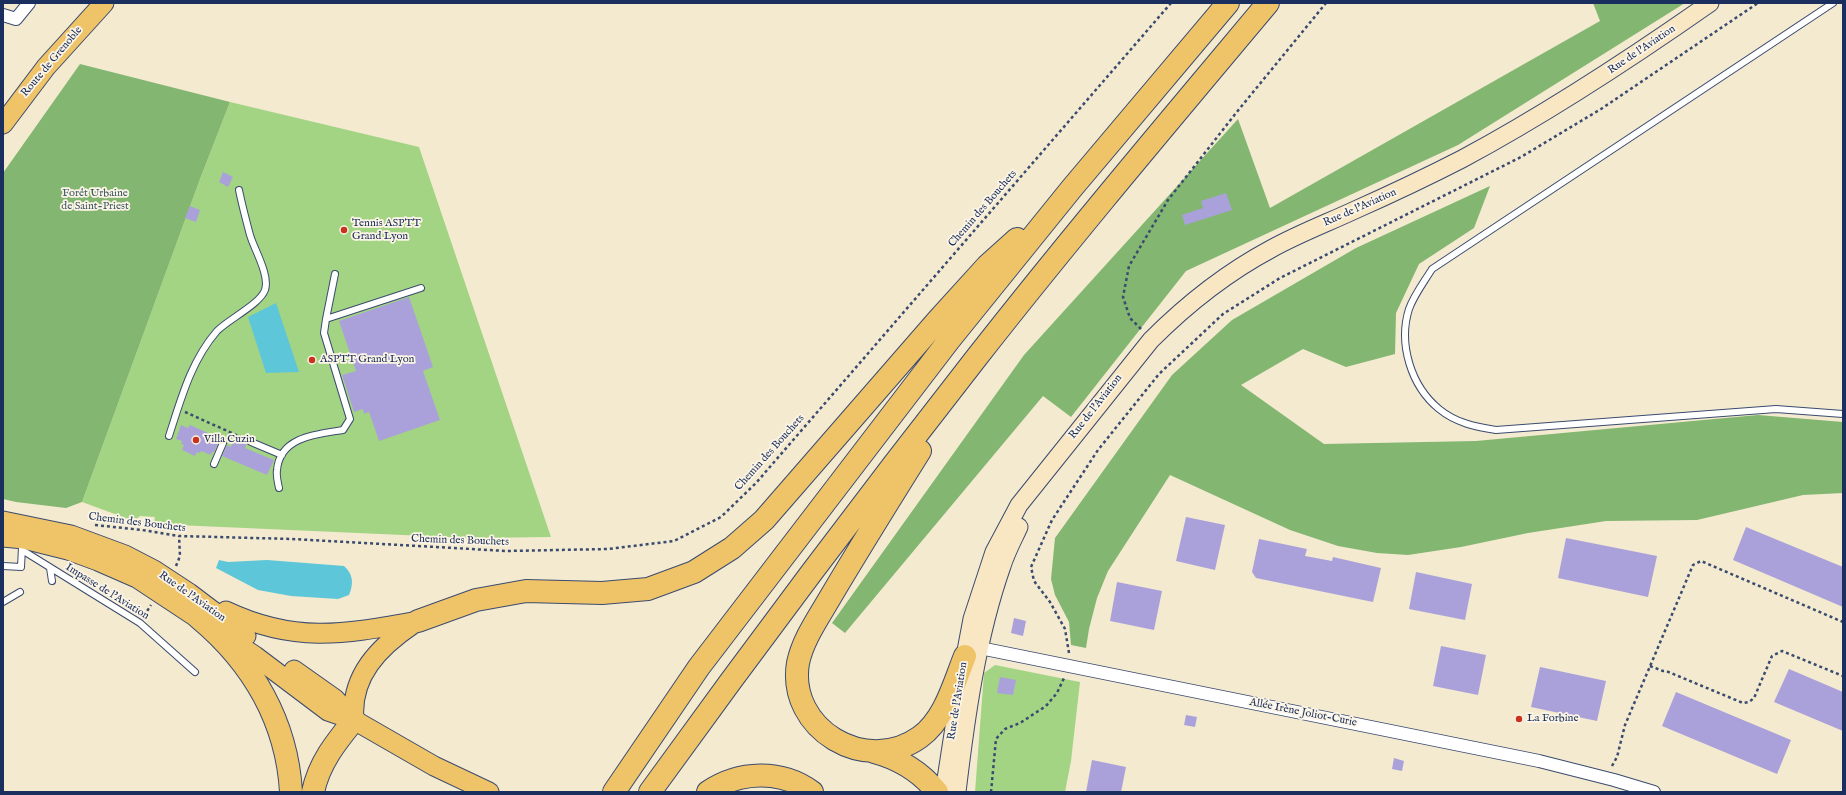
<!DOCTYPE html>
<meta charset="utf-8">
<style>
body{margin:0}
#map{position:relative;width:1846px;height:795px;overflow:hidden;background:#f3ead0;font-family:"IM FELL English",serif}
canvas{display:block}
.frame{position:absolute;inset:0;border:4px solid #1b2f5e;pointer-events:none}
</style>
<div id="map">
<canvas width="1846" height="795"></canvas>
<div class="frame"></div>
</div>
<script>
const context = document.querySelector('canvas').getContext('2d');
context.lineJoin = 'round';
function fillPath(path, color) { context.fillStyle = color; context.fill(path, 'evenodd'); }
function stroke(path, color, width, dash) { context.strokeStyle = color; context.lineWidth = width; context.lineCap = dash ? 'butt' : 'round'; context.setLineDash(dash || []); context.stroke(path); }
function drawText(font, color, halo, rows, align = 'center') {
  context.font = font + ' "IM FELL English",serif'; context.lineWidth = 3.5; context.setLineDash([]); context.textBaseline = 'middle'; context.strokeStyle = halo; context.fillStyle = color; for (const [text, x, y, turn = 0] of rows) {
    context.save(); context.translate(x, y); context.rotate((+turn || 0) * Math.PI / 180); context.textAlign = isNaN(turn) ? turn : align; if (halo) context.strokeText(text, 0, 0); context.fillText(text, 0, 0); context.restore();
  }
}
const green = new Path2D(`
 M230,102L419,147L551,537L471,538L154,524L155,517L140,516L134,521L82,502L200,179Z
 M995,665L1080,682L1071,761L1065,792H975L984,673Z`);
const forest = new Path2D(`
 M1593,3H1685L1458,145L1186,271L1071,417L1043,396L845,633L832,623L1024,355L1238,119L1270,208L1600,21Z
 M80,64L230,102L200,179L82,502L66,508L16,502L3,499V173Z
 M1490,186L1474,228L1419,264L1396,313L1395,354L1346,367L1303,349L1241,385L1324,444L1476,441L1758,415L1843,422V493L1803,495L1697,520L1606,521L1528,533L1461,547L1408,555L1377,553L1338,546L1290,530L1170,475L1108,571L1097,598L1089,629L1086,648L1071,645L1069,622L1055,595L1051,579L1055,538L1172,375L1232,320L1356,248Z`);
const water = new Path2D(`
 M276,303L299,372L266,373L248,317Z
 M219,560L228,562L267,560L344,566C353,574 354,583 349,595L338,599L291,596L258,590L216,568Z`);
const building = new Path2D(`
 M223,172L233,177L228,187L219,182Z
 M1226,193L1232,210L1185,225L1182,215L1203,208L1201,201Z
 M190,206L200,210L196,222L185,218Z
 M409,297L433,367L423,371L440,420L379,441L369,412L364,414L363,409L354,412L342,375L356,371L339,321Z
 M181,425L188,428L190,425L208,433L207,437L219,442L214,452H212L211,455L201,451L200,453L197,452L195,456L182,450L184,445L181,444L182,441L176,439Z
 M234,438L247,443L245,448L274,460L267,475L222,456L227,445L231,447Z
 M1186,517L1225,525L1215,570L1176,561Z
 M1746,527L1843,567V607L1733,560Z
 M1566,538L1657,556L1648,597L1558,578Z
 M1259,539L1307,549L1305,556L1332,561L1333,557L1381,568L1373,602L1256,578L1252,572Z
 M1416,572L1472,584L1465,620L1409,609Z
 M1117,582L1162,591L1154,630L1110,621Z
 M1014,618L1026,621L1023,636L1011,633Z
 M1441,646L1486,655L1478,695L1433,686Z
 M1540,667L1606,681L1597,721L1531,707Z
 M1789,669L1843,692V731L1774,702Z
 M1000,677L1016,680L1013,695L997,693Z
 M1676,692L1791,740L1777,774L1662,726Z
 M1186,715L1197,717L1195,727L1184,725Z
 M1394,758L1404,761L1402,771L1392,769Z
 M1092,760L1126,767L1121,792H1086Z`);
const path = new Path2D(`
 M1141,329L1130,318L1123,297L1129,266L1168,200L1236,113L1326,3
 M185,412L243,438
 M95,525L142,530L179,536L292,539L507,551L608,549L674,541L721,517L756,483L1171,3
 M176,566L180,556L179,536
 M144,616L151,605
 M1069,653L1065,629L1050,602L1034,581L1031,567L1052,520L1098,450L1159,374L1223,314L1280,278L1521,157L1601,109L1758,3
 M1650,666L1663,671H1666L1743,703L1749,702L1754,698L1772,656L1782,651L1843,676
 M1612,766L1617,757L1625,725L1693,565L1701,561L1843,622
 M991,792L996,739L1005,729L1020,723L1046,706L1057,693L1064,678`);
const lane = new Path2D(`
 M1833,3L1432,269C1424,282 1414,295 1409,309C1398,344 1411,386 1439,409C1456,423 1476,427 1496,430L1776,409L1843,414
 M326,319L335,274
 M169,436C181,399 191,361 217,331C229,319 260,304 265,290C270,275 254,249 250,235C246,220 242,205 239,190
 M251,442L282,455
 M214,464L223,443
 M279,488C278,483 276,476 277,470C280,436 318,434 343,430L350,419L324,333L326,319L421,288
 M22,550L140,623L195,672
 M3,566L21,567L22,547
 M50,568L52,581
 M3,602L20,592`);
const street = new Path2D(`
 M3,15L16,19L29,3
 M975,642L980,648L1539,761L1614,780L1654,792`);
const secondary = new Path2D(`
 M944,792L965,656L972,619L994,552L1019,505L1151,340C1187,304 1226,273 1271,249C1298,234 1327,223 1355,210C1391,194 1427,177 1462,159C1548,113 1630,59 1710,3
 M957,792C966,717 977,637 1002,566C1006,553 1013,540 1019,527`);
const primary = new Path2D(`
 M3,124L46,67L104,3
 M3,521L71,535L125,555L154,570L189,593L246,636
 M3,537L24,539L68,550L98,561L137,578L255,656L328,711L354,720L434,766L489,792
 M226,611C296,644 345,634 418,621
 M294,670L335,699L353,719
 M354,720C350,676 379,647 413,624`);
const highway = new Path2D(`
 M920,451C890,499 860,547 831,596C819,617 803,639 798,663C787,729 866,776 920,737C945,719 954,683 965,656
 M199,618C253,663 287,722 291,792
 M418,621L476,600L526,591L602,593L648,589L694,572L732,548L764,520L938,320L987,266L1017,239
 M874,752C900,759 920,771 937,792
 M313,792C319,763 336,742 354,720
 M614,792L699,667L950,339L1072,188L1228,3
 M650,792C756,645 865,500 977,357C1071,237 1170,120 1268,3
 M708,792C739,771 781,769 812,792`);
const markers = [
 [344,230,4,"#c8321e"],
 [312,360,4,"#c8321e"],
 [196,440,4,"#c8321e"],
 [1519,719,4,"#c8321e"]
];
const streetNames = [
 ["Rue de l'Aviation",1642,50,-34],
 ["Route de Grenoble",52,62,-50],
 ["Rue de l'Aviation",1360,208,-24],
 ["Chemin des Bouchets",983,209,-49],
 ["Rue de l'Aviation",1096,407,-52],
 ["Chemin des Bouchets",770,453,-48],
 ["Chemin des Bouchets",137,523,7],
 ["Chemin des Bouchets",460,541,2],
 ["Impasse de l'Aviation",107,592,32],
 ["Rue de l'Aviation",192,597,35],
 ["Rue de l'Aviation",958,701,-81],
 ["Allée Irène Joliot-Curie",1303,713,11]
];
const parkNames = [
 ["Forêt Urbaine",95,194],
 ["de Saint-Priest",95,207]
];
const poiNames = [
 ["Tennis ASPTT",352,224],
 ["Grand Lyon",352,237],
 ["ASPTT Grand Lyon",320,360],
 ["Villa Cuzin",204,440],
 ["La Forbine",1527,719]
];
fillPath(green, '#a3d483');
fillPath(forest, '#82b671');
fillPath(water, '#5dc6d8');
fillPath(building, '#aba1da');
stroke(lane, '#3b4b6f', 8);
stroke(street, '#3b4b6f', 14);
stroke(secondary, '#3b4b6f', 19);
stroke(primary, '#3b4b6f', 21);
stroke(highway, '#3b4b6f', 24);
stroke(path, '#3b4b6f', 2.5, [3, 3]);
stroke(lane, '#fff', 6);
stroke(street, '#fff', 12);
stroke(secondary, '#f9e7c3', 17);
stroke(primary, '#efc469', 19);
stroke(highway, '#efc469', 22);
for (const [x, y, r, color] of markers) { const dot = new Path2D(); dot.arc(x, y, r, 0, 2 * Math.PI); context.fillStyle = color; context.fill(dot); stroke(dot, '#fcf5e5', 1.5); }
drawText('11px', '#1b2f5e', '#fcf5e5', streetNames);
drawText('11px', '#3d5867', '#fcf5e5', parkNames);
drawText('11px', '#1b2f5e', '#fcf5e5', poiNames, 'left');
</script>
